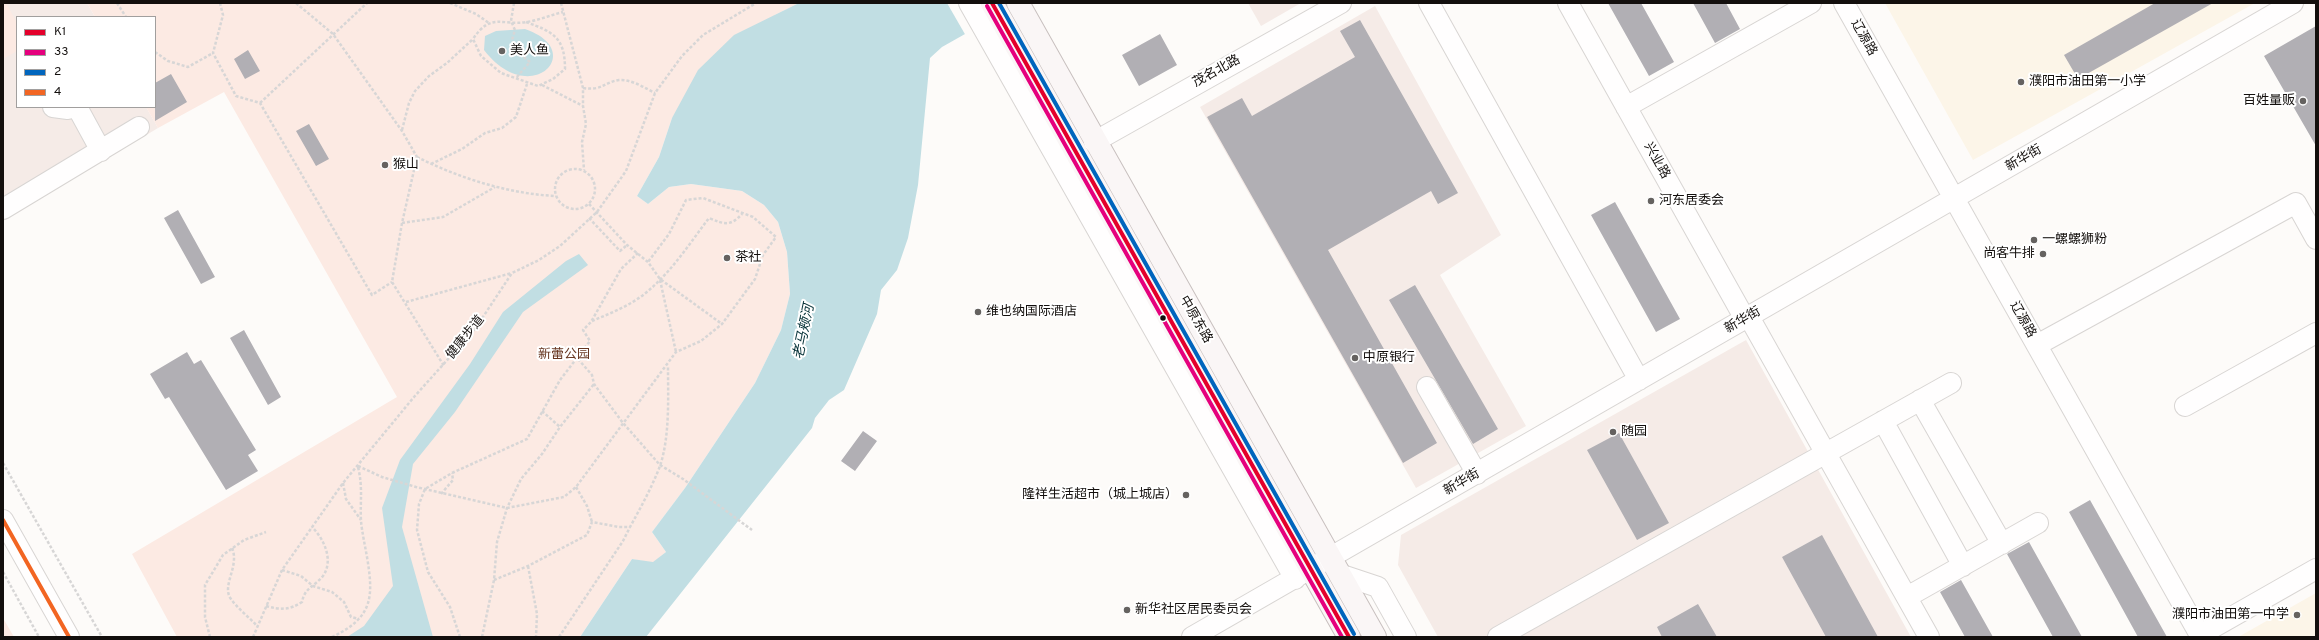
<!DOCTYPE html>
<meta charset="utf-8">
<style>
body{margin:0}
#map{position:relative;width:2319px;height:640px;overflow:hidden;background:#fdfbf9;font-family:Overpass,sans-serif}
canvas{display:block}
.frame{position:absolute;inset:0;border:4px solid #130f0d;pointer-events:none}
.legend{position:absolute;left:16px;top:16px;width:140px;height:92px;box-sizing:border-box;background:#fff;border:1px solid #a19f9e;margin:0;padding:5px 7px;list-style:none;font-size:12px;color:#130f0d}
.legend li{display:flex;align-items:center;gap:8px;height:20px}
.legend b{width:20px;border:1px solid #a19f9e}
</style>
<div id="map">
<canvas width="2319" height="640"></canvas>
<div class="frame"></div>
<ul class="legend">
<li><b style="height:5px;background:#e4002b"></b>K1</li>
<li><b style="height:5px;background:#e5007d"></b>33</li>
<li><b style="height:5px;background:#0065bd"></b>2</li>
<li><b style="height:5px;background:#f26522"></b>4</li>
</ul>
</div>
<script>
const context = document.querySelector('canvas').getContext('2d');
context.lineJoin = 'round';
function fillPath(path, color) { context.fillStyle = color; context.fill(path, 'evenodd'); }
function stroke(path, color, width, dash) { context.strokeStyle = color; context.lineWidth = width; context.lineCap = dash ? 'butt' : 'round'; context.setLineDash(dash || []); context.stroke(path); }
function drawText(font, color, halo, rows, align = 'center') {
  context.font = font + ' Overpass,"Noto Sans SC",sans-serif'; context.lineWidth = 4; context.setLineDash([]); context.textBaseline = 'middle'; context.strokeStyle = halo; context.fillStyle = color; for (const [text, x, y, turn = 0] of rows) {
    context.save(); context.translate(x, y); context.rotate((+turn || 0) * Math.PI / 180); context.textAlign = isNaN(turn) ? turn : align; if (halo) context.strokeText(text, 0, 0); context.fillText(text, 0, 0); context.restore();
  }
}
const built = new Path2D(`
 M3,3H87L95,17H17V107H146L158,128L3,221Z
 M1248,3H1301L1261,26Z
 M1375,6L1501,235L1440,275L1526,426L1416,488L1200,107Z
 M1746,340L1911,637H1438L1398,565L1401,535Z`);
const education = new Path2D(`
 M1885,3H2255L1973,160Z
 M2316,593V637H2241L2240,636Z`);
const green = new Path2D(`
 M6,3L17,23V51L3,59V5Z
 M87,3H799L775,15L672,118L659,157L637,196L648,204L669,187L691,184L742,191L764,205L778,222L787,252L790,294L781,330L755,383L685,488L652,532L666,552L653,563L632,559L580,637H177L132,554L397,397L224,92L158,128L146,107H155V17H95Z
 M3,618L14,637H3Z`);
const water = new Path2D(`
 M799,3H1020L942,47L930,58L918,185L908,238L897,270L881,290L877,314L844,390L829,400L815,418L812,428L646,637H580L632,559L653,562L666,552L652,532L685,488L755,383L781,330L790,294L787,252L778,222L764,205L742,191L691,184L669,187L648,204L637,196L659,157L672,118L698,70L734,35Z
 M525,29C589,51 530,110 484,50L485,36L496,31Z
 M579,254L588,265L523,312L455,412L413,464L402,527L433,637H347L364,626L393,586L382,508L400,460L470,364L503,312L566,261Z`);
const pier = new Path2D(`
 M947,3H1022L966,36Z`);
const building = new Path2D(`
 M1608,3H1641L1674,62L1649,76Z
 M1693,3H1726L1740,29L1715,43Z
 M2155,3H2213L2078,79L2064,55Z
 M1360,20L1458,193L1438,204L1431,191L1328,250L1437,443L1403,463L1207,117L1242,98L1252,116L1355,57L1340,31Z
 M2316,26V146L2264,56Z
 M1160,34L1177,65L1139,86L1122,55Z
 M248,50L260,71L245,79L234,59Z
 M171,74L187,102L155,121V83Z
 M309,124L329,159L316,166L296,131Z
 M1615,202L1680,319L1656,332L1591,215Z
 M178,210L215,277L201,284L164,218Z
 M1415,285L1498,429L1473,444L1389,300Z
 M244,330L281,397L268,405L230,338Z
 M187,352L194,364L201,360L256,450L248,455L258,471L226,490L169,397L165,399L150,374Z
 M863,431L877,441L855,471L841,461Z
 M1619,433L1669,523L1637,540L1587,450Z
 M2090,500L2167,637H2138L2069,512Z
 M1822,535L1878,637H1826L1782,557Z
 M2029,542L2082,637H2053L2007,554Z
 M1961,580L1993,637H1965L1940,592Z
 M1698,604L1717,637H1662L1657,627Z`);
const path = new Path2D(`
 M117,3L126,17
 M220,3L223,15L213,53L236,96L260,103L372,295L392,282
 M296,3L333,34L402,131L417,157L402,223L392,282L444,366
 M450,3L476,14L489,23
 M514,3L511,21L515,30L512,40L516,51L530,62L516,78
 M561,3L583,88V106L586,124L582,142L584,170
 M526,22C553,32 565,37 565,69L553,79L538,86L501,73L481,56L473,39C491,12 502,26 527,22C539,20 551,15 563,12
 M155,52L168,61L188,67L213,53
 M542,85L583,106
 M583,88C603,91 604,82 619,80C631,79 645,88 655,93
 M260,103L367,3
 M402,130L409,103L415,91L429,76L447,63L473,39
 M417,157C459,178 509,194 556,196
 M431,164L462,149L485,133L502,128L516,117L527,84
 M555 189a20 20 0 1 1 40 0a20 20 0 1 1-40 0Z
 M589,204L627,245L648,262L660,279L722,324
 M589,218L620,251L627,245
 M402,223L443,217L495,187
 M660,280L676,352
 M406,302L512,273
 M592,321C611,313 632,305 648,291C672,271 690,243 709,218C724,224 730,227 742,214
 M578,359L592,375L594,384L623,423L660,465L683,479L752,530
 M542,411L560,427
 M3,463L102,637
 M358,466L382,477L416,487L507,508L564,497L576,487L676,352L701,341L722,324L755,279L763,255L776,237L753,217L703,198L686,200L669,234L648,262
 M343,483L346,499L361,520
 M576,487L587,506L592,522
 M441,494L453,480L452,473
 M232,548C240,566 221,586 231,599C238,609 249,617 257,626
 M528,566L537,614L536,637
 M282,570L301,576L313,586L332,592L344,602L351,617L359,619
 M3,572L39,637
 M494,580L528,566L587,535L592,522L619,527H630C641,507 652,487 660,466C670,436 668,397 668,366
 M266,606C280,610 290,610 302,602C305,587 314,587 323,576C334,560 324,539 312,527
 M210,637L205,617V585L223,555L244,540L266,532
 M253,637L282,570L343,483L414,397L475,329L512,273L539,260L560,246L597,212L626,171L655,93L682,56L703,35L756,3
 M332,637C347,630 363,620 368,603C375,581 363,544 361,521C360,501 363,487 358,467
 M460,637L450,607L428,572L417,530L419,504L425,489L452,473L527,439L560,380L590,341L583,330L591,322L621,269L638,253
 M482,637L494,580L497,542L507,508L521,479L542,454L560,427L594,384
 M559,637L623,541L630,527`);
const minor = new Path2D(`
 M969,3L1295,579
 M1429,3L1639,380
 M1568,3L1745,319
 M1844,3L2201,637
 M53,107L68,109L75,107
 M77,107L101,151
 M1626,107L1811,3
 M1094,142L1341,3
 M3,209L139,127
 M1749,317L1929,637
 M2037,345L2296,203L2316,239
 M1427,387L1477,474
 M1920,400L2002,544
 M2185,406L2316,333
 M1883,421L1963,566
 M3,520L69,637
 M1339,574L1378,587L1406,637
 M1907,597L2038,523
 M2200,635L2316,569
 M1192,637L2293,3
 M1498,637L1951,383`);
const major = new Path2D(`
 M992,3L1349,637
 M1018,3L1375,637`);
const bus1 = new Path2D(`
 M992,3L1349,637`);
const bus2 = new Path2D(`
 M987,6L1342,637`);
const bus3 = new Path2D(`
 M999,3L1354,634`);
const bus4 = new Path2D(`
 M3,520L69,637`);
const markers = [
 [502,51,4,"#656260"],
 [2021,82,4,"#656260"],
 [2303,101,4,"#656260"],
 [385,165,4,"#656260"],
 [1651,201,4,"#656260"],
 [2034,240,4,"#656260"],
 [2043,254,4,"#656260"],
 [727,258,4,"#656260"],
 [978,312,4,"#656260"],
 [1163,318,3.5,"#130f0d"],
 [1355,358,4,"#656260"],
 [1613,432,4,"#656260"],
 [1186,495,4,"#656260"],
 [1127,610,4,"#656260"],
 [2297,615,4,"#656260"]
];
const streetNames = [
 ["辽源路",1863,38,61],
 ["茂名北路",1217,72,-29],
 ["新华街",2024,159,-30],
 ["兴业路",1656,161,61],
 ["中原东路",1195,320,60],
 ["辽源路",2022,320,61],
 ["新华街",1743,321,-30],
 ["健康步道",466,338,-51],
 ["新华街",1462,483,-30]
];
const poiNames = [
 ["美人鱼",510,51],
 ["濮阳市油田第一小学",2029,82],
 ["百姓量贩",2295,101,"right"],
 ["猴山",393,165],
 ["河东居委会",1659,201],
 ["一螺螺狮粉",2042,240],
 ["尚客牛排",2035,254,"right"],
 ["茶社",735,258],
 ["维也纳国际酒店",986,312],
 ["中原银行",1363,358],
 ["随园",1621,432],
 ["隆祥生活超市（城上城店）",1178,495,"right"],
 ["新华社区居民委员会",1135,610],
 ["濮阳市油田第一中学",2289,615,"right"]
];
const parkNames = [
 ["新蕾公园",564,355]
];
const waterNames = [
 ["老马颊河",805,332,-78]
];
fillPath(built, '#f5ebe7');
fillPath(education, '#fcf5e8');
fillPath(green, '#fceae3');
fillPath(water, '#c1dee3');
fillPath(pier, '#fdfbf9');
fillPath(building, '#b1afb4');
stroke(minor, '#d8d5d3', 22);
stroke(major, '#c8c0bf', 24);
stroke(path, '#d7d6d6', 2.5, [3, 2]);
stroke(minor, '#fffefe', 20);
stroke(major, '#faf6f6', 22);
stroke(bus1, '#e4002b', 4);
stroke(bus2, '#e5007d', 4);
stroke(bus3, '#0065bd', 4);
stroke(bus4, '#f26522', 4);
for (const [x, y, r, color] of markers) { const dot = new Path2D(); dot.arc(x, y, r, 0, 2 * Math.PI); context.fillStyle = color; context.fill(dot); stroke(dot, '#fff', 1.5); }
drawText('13px', '#130f0d', '#fff', streetNames);
drawText('13px', '#130f0d', '#fff', poiNames, 'left');
drawText('13px', '#673721', '#fff', parkNames);
drawText('italic 14px', '#053137', '#fff', waterNames);
</script>
